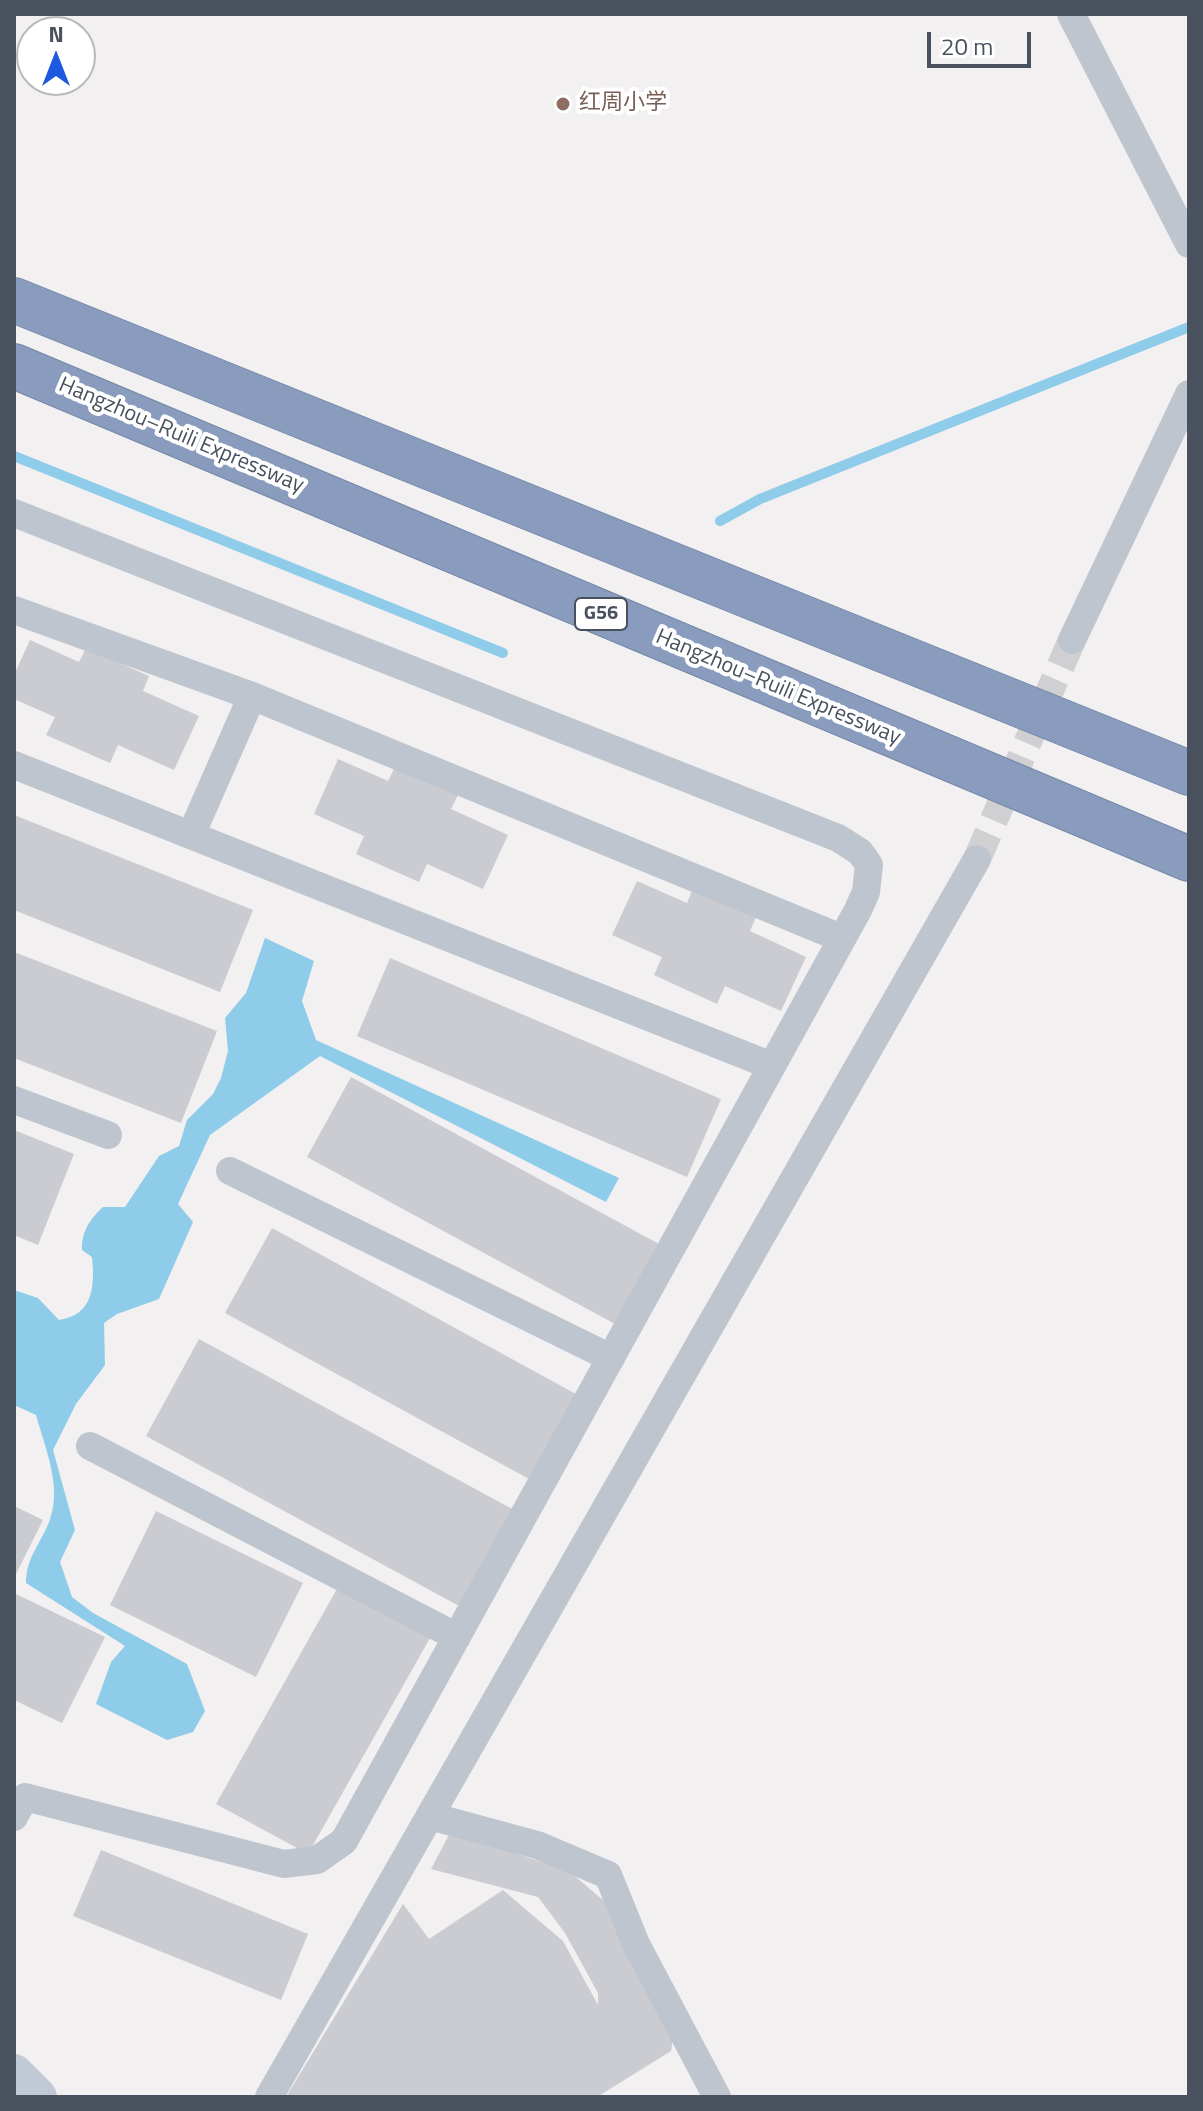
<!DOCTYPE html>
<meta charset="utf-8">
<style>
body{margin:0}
#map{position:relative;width:1203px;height:2111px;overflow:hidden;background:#f2f0f0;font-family:"Titillium Web",sans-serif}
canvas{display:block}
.frame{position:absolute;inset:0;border:16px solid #48515d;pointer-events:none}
.north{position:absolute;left:16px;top:16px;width:80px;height:80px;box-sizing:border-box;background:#fff;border:2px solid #b6b9be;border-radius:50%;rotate:0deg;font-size:22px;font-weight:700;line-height:32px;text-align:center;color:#48515d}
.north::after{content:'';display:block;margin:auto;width:28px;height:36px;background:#1d5adf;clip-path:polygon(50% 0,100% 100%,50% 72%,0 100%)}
.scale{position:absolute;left:927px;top:32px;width:104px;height:36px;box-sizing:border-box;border:4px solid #48515d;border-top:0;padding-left:10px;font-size:24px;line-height:28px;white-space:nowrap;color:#48515d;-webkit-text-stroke:6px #fff;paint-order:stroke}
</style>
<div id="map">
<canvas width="1203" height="2111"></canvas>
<div class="frame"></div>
<div class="north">N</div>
<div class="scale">20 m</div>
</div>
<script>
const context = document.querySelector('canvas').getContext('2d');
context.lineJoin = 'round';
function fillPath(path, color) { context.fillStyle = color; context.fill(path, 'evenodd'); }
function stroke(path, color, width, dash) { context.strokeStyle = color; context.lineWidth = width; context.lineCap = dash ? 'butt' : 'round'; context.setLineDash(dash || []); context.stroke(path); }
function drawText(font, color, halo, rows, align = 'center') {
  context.font = font + ' "Titillium Web","Noto Sans SC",sans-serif'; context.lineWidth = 8; context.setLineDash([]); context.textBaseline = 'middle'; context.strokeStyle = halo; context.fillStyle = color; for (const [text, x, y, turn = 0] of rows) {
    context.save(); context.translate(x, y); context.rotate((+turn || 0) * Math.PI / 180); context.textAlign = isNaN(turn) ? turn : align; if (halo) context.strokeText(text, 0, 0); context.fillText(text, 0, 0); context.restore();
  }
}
const water = new Path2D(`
 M265,938L314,961L302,1001L316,1040L619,1178L606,1202L320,1056L210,1135L178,1204L193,1222L159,1299L117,1314L104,1323L105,1365L76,1404L53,1450L75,1530L60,1562L72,1597L93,1613L187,1664L205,1711L193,1732L167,1740L96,1704L111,1662L125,1646L26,1583C26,1556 42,1543 50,1519C62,1486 45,1448 36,1415L14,1405V1290L38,1298L59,1320C93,1315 95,1287 92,1257L82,1250C81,1232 90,1219 103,1207H125L159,1156L179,1146L187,1120L213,1094L221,1078L228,1051L225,1018L246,993Z`);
const stream = new Path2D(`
 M14,456L503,653
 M720,521L760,499L1189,327`);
const building = new Path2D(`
 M30,640L79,662L86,648L149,676L143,691L199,716L174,770L118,745L110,763L46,735L55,717L14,699V675Z
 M338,759L388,781L395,767L458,795L451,809L508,835L483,889L427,864L419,882L356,854L364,836L314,814Z
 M14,815L253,910L220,992L14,910Z
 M637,881L687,903L693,888L756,917L750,931L806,957L781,1011L725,986L717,1004L654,975L662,957L612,935Z
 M14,952L217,1031L181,1123L14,1058Z
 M390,958L721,1099L687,1177L357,1036Z
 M351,1077L659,1244L615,1324L307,1157Z
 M14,1130L74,1154L38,1245L14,1235Z
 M272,1228L576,1394L529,1479L225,1313Z
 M199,1339L514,1510L461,1607L146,1436Z
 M14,1506L43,1520L14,1578Z
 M156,1511L303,1583L256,1677L110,1605Z
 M338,1587L430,1638L308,1854L216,1804Z
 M14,1593L105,1637L62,1723L14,1700Z
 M451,1831L570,1872L610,1906L674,2032L671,2051L597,2097H286L403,1904L429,1939L503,1890L563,1941L598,2005V1993L565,1933L538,1897L431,1869Z
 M101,1850L308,1934L281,2000L73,1916Z`);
const minorTunnel = new Path2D(`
 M977,859L1072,640`);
const minor = new Path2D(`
 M1071,14L1189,244
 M14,513L838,838L860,852L869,865L866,892L858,910L344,1841L317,1860L284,1864L25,1797L14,1817
 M14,610L252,696L841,938
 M1072,640L1189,394
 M14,765L772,1066
 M191,835L252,696
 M14,1100L108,1135
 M230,1171L611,1358
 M90,1446L457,1637
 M430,1816L537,1845L608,1875L636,1944L717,2097
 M269,2097L977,859`);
const secondary = new Path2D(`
 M14,2073L38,2097`);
const motorway = new Path2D(`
 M14,300L1189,773
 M14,366L1189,859`);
const markers = [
 [563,104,8,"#8d6e63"]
];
const shields = [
 [601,614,52]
];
const shieldNames = [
 ["G56",601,614]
];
const educationNames = [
 ["红周小学",579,104]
];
const streetNames = [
 ["Hangzhou–Ruili Expressway",181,436,23],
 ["Hangzhou–Ruili Expressway",778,688,23]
];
fillPath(water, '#8eccea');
stroke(stream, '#8eccea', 10);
fillPath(building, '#caccd2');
stroke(minorTunnel, '#d0d0d3', 28, [28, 14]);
stroke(motorway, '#7487a9', 46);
stroke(minor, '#bec5ce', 28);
stroke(secondary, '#c1c9d6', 38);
stroke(motorway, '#899cbd', 44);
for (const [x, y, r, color] of markers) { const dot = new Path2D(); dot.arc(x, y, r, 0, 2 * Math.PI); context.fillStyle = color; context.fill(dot); stroke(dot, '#fff', 3); }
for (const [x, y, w] of shields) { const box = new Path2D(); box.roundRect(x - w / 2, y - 16, w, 32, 6); context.fillStyle = '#fff'; context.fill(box); stroke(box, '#48515d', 2); }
drawText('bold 20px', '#48515d', null, shieldNames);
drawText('22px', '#785e54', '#fff', educationNames, 'left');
drawText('22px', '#48515d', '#fff', streetNames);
</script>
